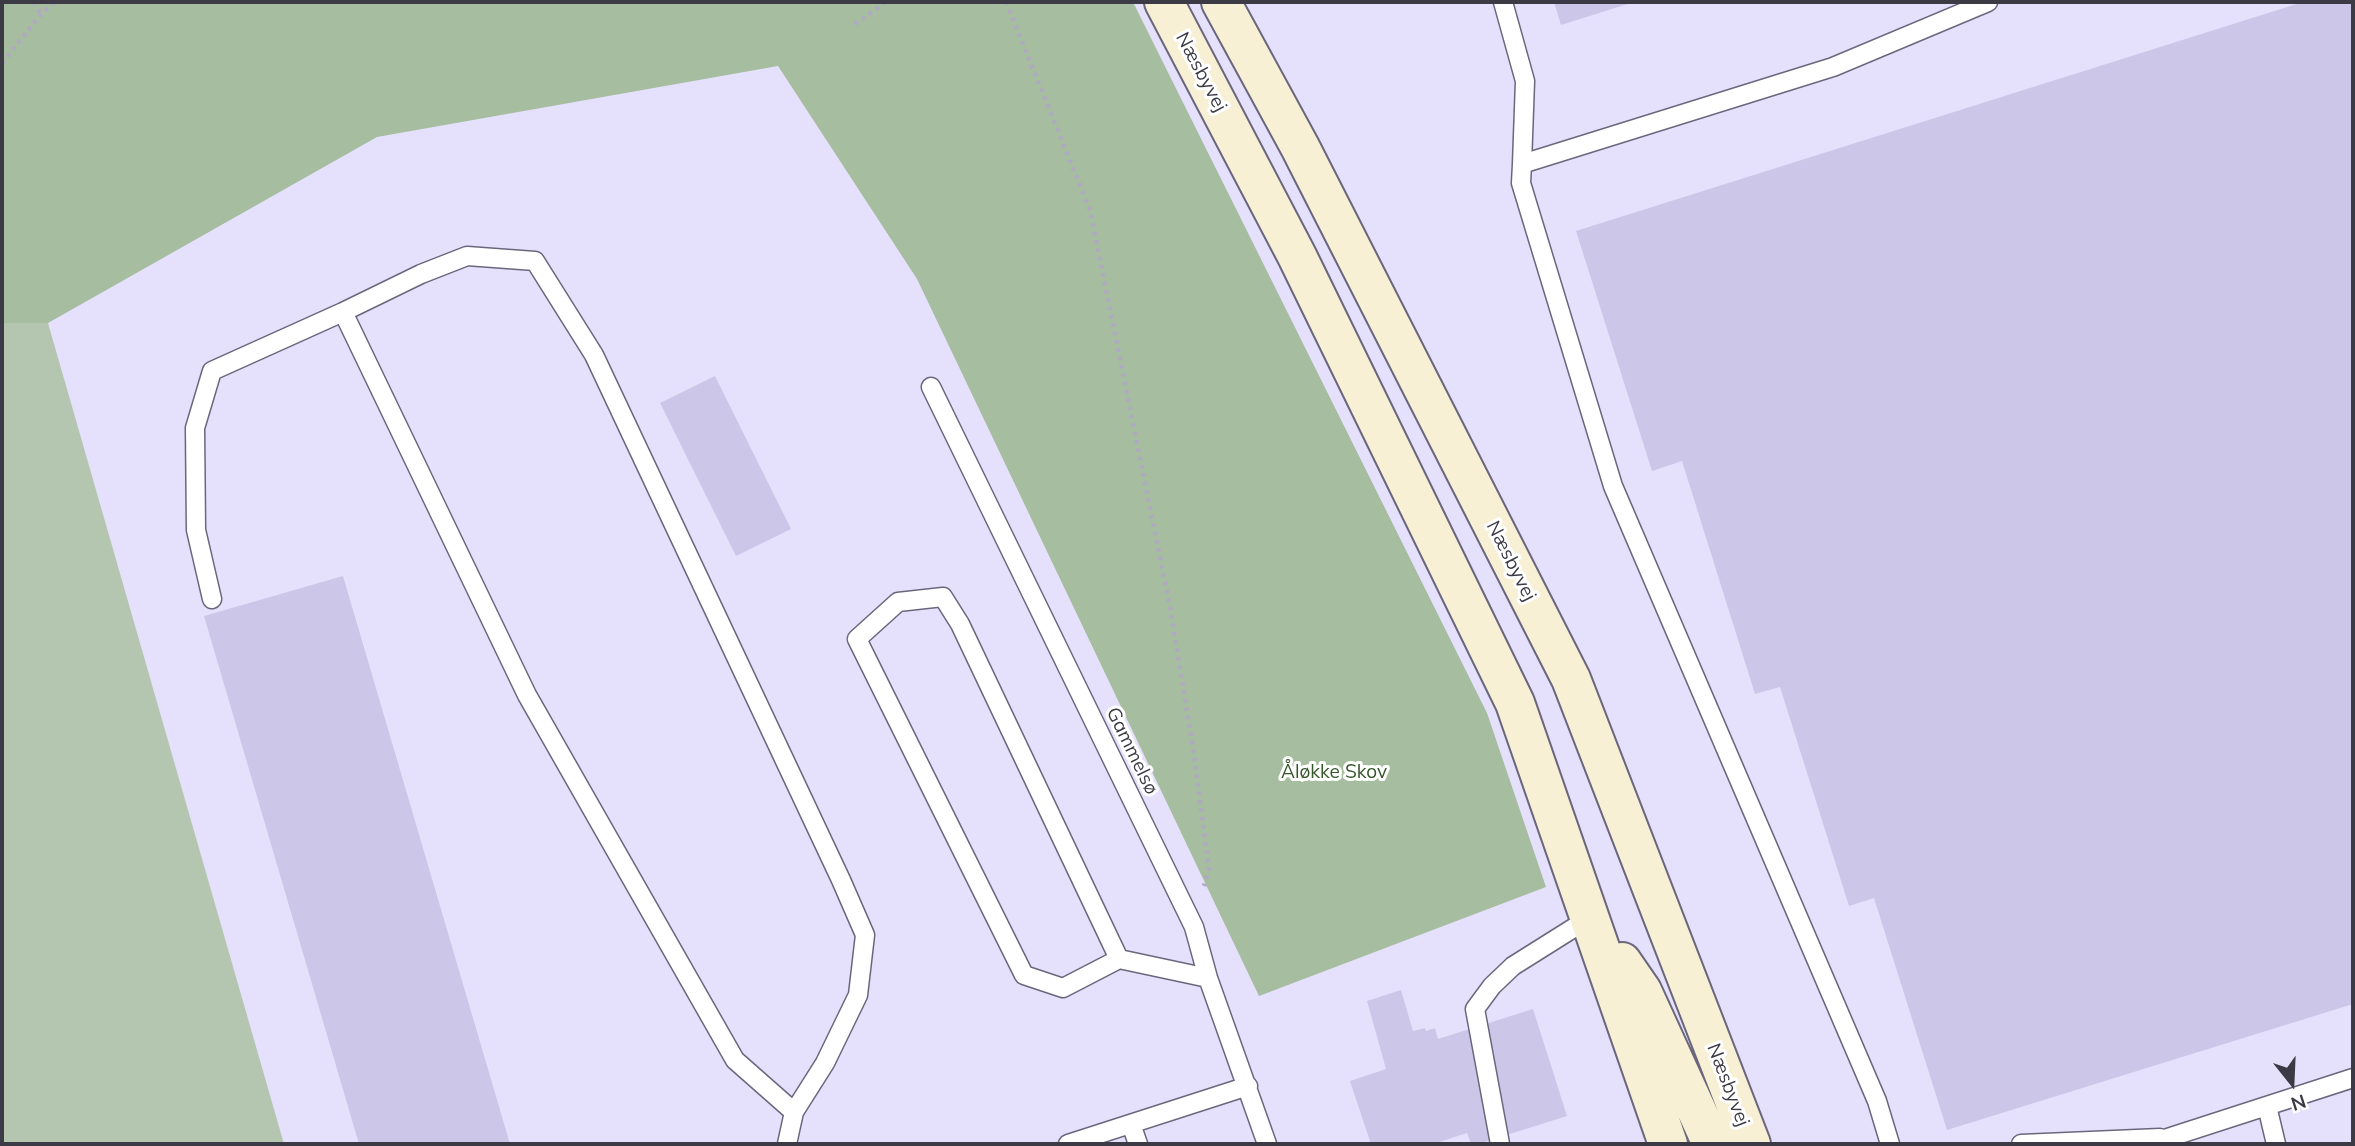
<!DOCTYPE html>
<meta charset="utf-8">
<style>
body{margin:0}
#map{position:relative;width:2355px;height:1146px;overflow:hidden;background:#e5e1fc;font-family:Mulish,sans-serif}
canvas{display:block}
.frame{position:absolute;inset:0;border:4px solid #3c3a45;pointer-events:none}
.north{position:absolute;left:2257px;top:1048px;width:70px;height:70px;-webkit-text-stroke:5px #fff;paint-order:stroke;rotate:162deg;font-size:19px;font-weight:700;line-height:28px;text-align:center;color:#3c3a45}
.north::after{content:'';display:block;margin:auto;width:24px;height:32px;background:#3c3a45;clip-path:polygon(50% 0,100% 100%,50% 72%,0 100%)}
</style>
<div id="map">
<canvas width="2355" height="1146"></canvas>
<div class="frame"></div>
<div class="north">N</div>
</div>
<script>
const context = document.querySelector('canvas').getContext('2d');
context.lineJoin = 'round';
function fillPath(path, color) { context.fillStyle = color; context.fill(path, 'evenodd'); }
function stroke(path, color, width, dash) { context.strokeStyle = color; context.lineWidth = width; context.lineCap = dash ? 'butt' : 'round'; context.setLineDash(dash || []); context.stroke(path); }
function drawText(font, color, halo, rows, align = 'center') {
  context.font = font + ' Mulish,sans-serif'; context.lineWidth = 6; context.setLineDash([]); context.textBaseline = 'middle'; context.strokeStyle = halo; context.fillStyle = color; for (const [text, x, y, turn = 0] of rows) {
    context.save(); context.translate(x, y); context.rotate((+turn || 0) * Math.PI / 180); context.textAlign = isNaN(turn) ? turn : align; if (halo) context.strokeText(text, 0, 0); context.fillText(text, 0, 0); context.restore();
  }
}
const green = new Path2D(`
 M2,323H48L284,1144H2Z`);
const forest = new Path2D(`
 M2,2H1133L1487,713L1546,887L1259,996L917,279L778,66L377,137L48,323H2Z`);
const building = new Path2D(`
 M1554,2H1634L1561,25Z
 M2303,2H2353V1004L1947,1130L1874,898L1849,906L1780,687L1755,694L1682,461L1652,471L1576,231Z
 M715,376L791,529L736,556L660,403Z
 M343,576L510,1144H359L204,616Z
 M1401,990L1413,1031L1425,1028L1426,1031L1435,1028L1438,1039L1533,1009L1567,1116L1478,1144H1471L1467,1133L1433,1144H1371L1350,1081L1386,1069L1367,1001Z`);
const path = new Path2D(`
 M34,2L41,14
 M1006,2L1090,210L1170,607L1194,754L1209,869L1204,886
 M855,24L886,2
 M2,63L41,14L55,2`);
const lane = new Path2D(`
 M1503,2L1525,81L1522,164L1833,67L1988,2
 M1522,164L1521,183L1613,486L1877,1101L1890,1144
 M343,312L527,695L735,1060L794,1112
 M931,387L1194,927L1208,978L1267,1144
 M212,599L196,530L195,428L212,371L343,312L421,274L467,256L535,261L594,355L841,880L865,935L858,995L825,1063L794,1112L787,1144
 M1119,959L960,624L943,597L898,602L857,639L1024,975L1063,988L1119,959L1208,978
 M2267,1106L2276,1144
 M1131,1124L1138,1144
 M1068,1144L1248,1086
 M1500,1144L1475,1009L1492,986L1513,966L1591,917
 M2021,1144L2160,1138
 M2149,1144L2353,1078`);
const secondary = new Path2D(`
 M1164,2L1297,256L1515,703L1668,1144
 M1221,2L1300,147L1571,679L1751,1144
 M1622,962L1642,991L1712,1144`);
const streetNames = [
 ["Næsbyvej",1201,72,62],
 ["Næsbyvej",1511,561,63],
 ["Gammelsø",1132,751,64],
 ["Næsbyvej",1728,1085,69]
];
const parkNames = [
 ["Åløkke Skov",1334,772]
];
fillPath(green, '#b5c6b0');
fillPath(forest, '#a7bda0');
fillPath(building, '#ccc6e8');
stroke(lane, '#6a677d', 21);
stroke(secondary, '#6a677d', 42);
stroke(path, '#aeaac0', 4.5, [3.5, 5]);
stroke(lane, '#fff', 18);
stroke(secondary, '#f8f0d5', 38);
drawText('19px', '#3c3a45', '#fff', streetNames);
drawText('19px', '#36562c', '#fff', parkNames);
</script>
